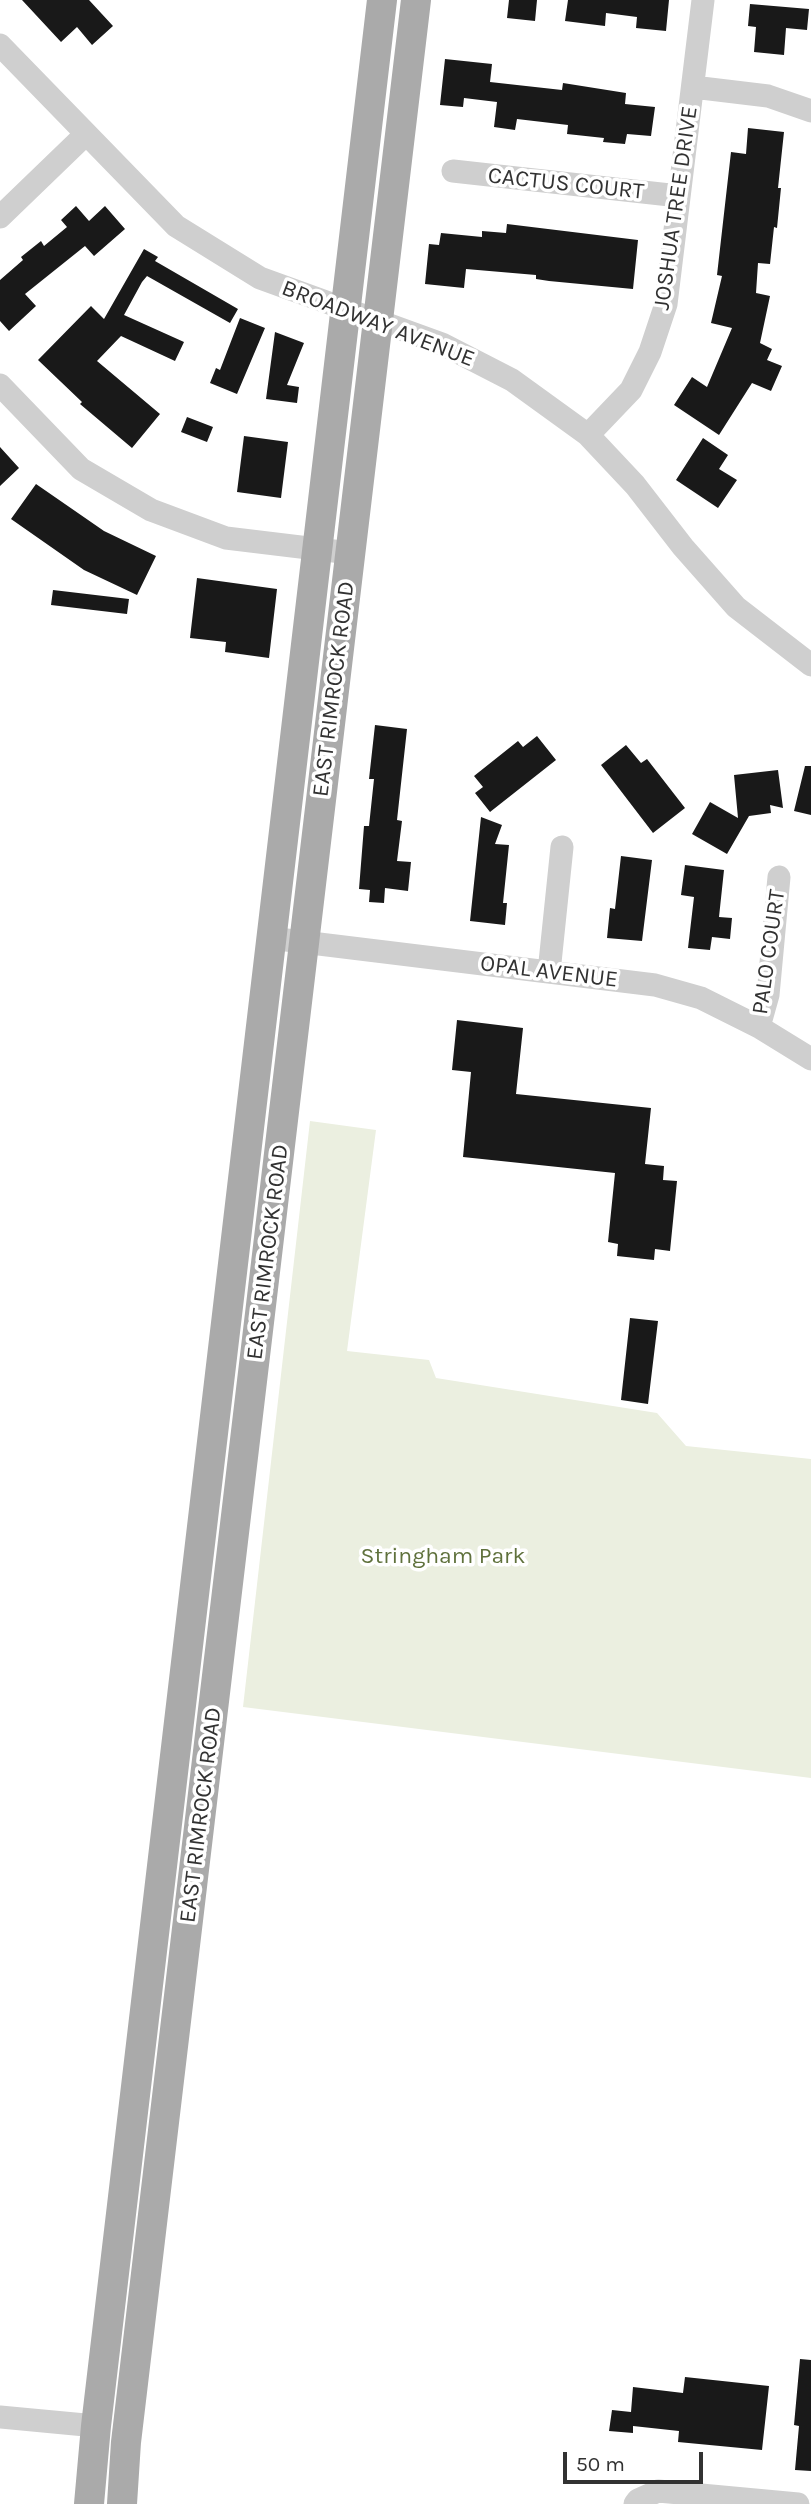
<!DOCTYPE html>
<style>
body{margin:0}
#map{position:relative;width:811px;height:2504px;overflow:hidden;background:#fff;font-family:Karla,sans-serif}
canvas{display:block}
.scale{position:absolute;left:563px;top:2452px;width:140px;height:32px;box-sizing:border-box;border:4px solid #323232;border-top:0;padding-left:9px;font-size:21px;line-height:24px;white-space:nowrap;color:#323232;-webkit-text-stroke:5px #fff;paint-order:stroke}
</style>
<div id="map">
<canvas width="811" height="2504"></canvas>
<div class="scale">50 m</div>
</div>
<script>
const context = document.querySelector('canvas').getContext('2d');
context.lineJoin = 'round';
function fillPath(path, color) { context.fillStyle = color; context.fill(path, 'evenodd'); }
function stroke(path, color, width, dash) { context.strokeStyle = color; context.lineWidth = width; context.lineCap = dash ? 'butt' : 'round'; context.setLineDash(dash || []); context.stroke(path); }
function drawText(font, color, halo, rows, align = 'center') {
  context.font = font + ' Karla,sans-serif'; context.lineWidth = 7; context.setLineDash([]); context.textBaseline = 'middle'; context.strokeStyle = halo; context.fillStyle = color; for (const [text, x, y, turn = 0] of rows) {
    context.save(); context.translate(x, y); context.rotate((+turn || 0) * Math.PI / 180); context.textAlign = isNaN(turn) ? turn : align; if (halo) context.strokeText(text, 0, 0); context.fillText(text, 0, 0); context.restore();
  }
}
const green = new Path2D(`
 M310,1121L376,1130L347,1351L429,1360L436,1378L657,1413L686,1446L811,1459V1778L243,1707Z`);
const building = new Path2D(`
 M22,0H89L113,26L92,45L77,27L61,42Z
 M509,0H537L535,21L507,18Z
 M568,0H669L666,31L636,28L637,17L606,13L605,26L565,21Z
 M750,4L809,9L807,30L786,28L784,55L754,52L756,27L748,26Z
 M445,59L492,64L490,82L562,90L563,83L626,93L625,104L655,107L651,136L627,134L625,144L603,142L604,138L567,134L568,125L517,119L515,130L494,127L497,102L464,98L463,107L440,105Z
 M748,128L784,132L778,188H781L777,228L774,227L770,264L758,263L756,293L770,296L760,343L772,349L767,360L782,366L771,391L752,383L719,435L674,405L692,377L707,387L732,328L711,323L722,276L717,275L731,152L746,154Z
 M76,206L89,221L105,206L125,229L94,256L85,246L25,294L36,306L9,331L0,321V280L23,260L21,257L41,241L44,246L67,227L61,220Z
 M507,224L638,240L633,289L549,281L536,279V275L466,269L464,288L425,284L429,244L439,245L441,233L482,237V231L506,233Z
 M144,249L158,257L155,261L238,309L230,323L147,276L142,282L124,315L184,342L175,361L121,336L97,361L160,414L132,448L80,404L82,402L38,360L91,306L104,319Z
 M240,318L265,328L237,394L210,383L216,368L220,370Z
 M275,332L304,343L287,385L299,387L297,403L266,399Z
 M187,417L213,427L207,442L181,432Z
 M244,436L288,442L281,498L237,492Z
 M703,438L728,455L719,469L737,480L718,508L676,480Z
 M0,447L19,468L0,486Z
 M36,484L104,531L156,556L137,595L84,570L11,519Z
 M197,578L277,589L269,658L225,652L226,642L190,638Z
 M53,590L129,599L127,614L51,605Z
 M375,725L407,729L397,820L402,821L397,861L411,862L408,891L385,888L384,903L369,902L370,890L359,889L364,826H369L374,779H369Z
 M537,736L556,760L490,812L475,793L483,787L474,776L518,741L523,747Z
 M626,745L641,763L647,759L685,808L653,833L601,765Z
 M805,766H811V815L794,811Z
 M778,770L783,808L770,805L771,813L749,816L727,854L692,834L710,802L738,818L734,775Z
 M481,817L502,825L495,844L509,845L503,903H507L505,925L470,921Z
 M621,856L652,860L642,941L607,938L610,908L615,909Z
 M685,865L724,870L719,917L732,918L730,939L712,937L710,950L688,948L694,897L681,895Z
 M457,1020L523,1028L516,1094L651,1108L645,1164L664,1166L663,1180L677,1181L670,1251L655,1249L654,1260L617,1256L618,1244L608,1242L615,1173L463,1157L471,1072L452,1070Z
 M630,1318L658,1321L648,1404L621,1400Z
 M800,2359L811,2360V2471L795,2470L799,2426L794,2425Z
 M685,2377L769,2386L762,2450L678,2442L679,2431L633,2426V2433L609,2431L612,2410L631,2412L633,2387L683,2393Z`);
const minor = new Path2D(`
 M0,45L176,226L260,278L442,344L512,380L588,435L635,485L683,547L736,607L811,665
 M693,87L768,96L811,111
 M453,171L679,196
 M0,217L86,134
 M0,385L81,469L151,510L226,538L350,553
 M588,435L631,390L650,352L666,304L703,0
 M270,938L655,985L701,998L759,1027L811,1059
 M549,972L562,847
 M759,1027L768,995L779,877
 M0,2417L96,2426
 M635,2504L638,2500L658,2491L798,2504`);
const major = new Path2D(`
 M89,2504L96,2426L382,0
 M122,2504L126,2442L416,0`);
const streetNames = [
 ["CACTUS COURT",566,184,6],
 ["JOSHUA TREE DRIVE",676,208,-82],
 ["BROADWAY AVENUE",378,324,21],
 ["EAST RIMROCK ROAD",334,689,-83],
 ["PALO COURT",769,952,-82],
 ["OPAL AVENUE",549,972,7],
 ["EAST RIMROCK ROAD",268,1252,-83],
 ["EAST RIMROCK ROAD",201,1815,-83]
];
const parkNames = [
 ["Stringham Park",443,1556]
];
fillPath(green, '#ebefe0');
fillPath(building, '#191919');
stroke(minor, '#cfcfcf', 23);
stroke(major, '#aaa', 30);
drawText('23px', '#323232', '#fff', streetNames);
drawText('23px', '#5f713c', '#fff', parkNames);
</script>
